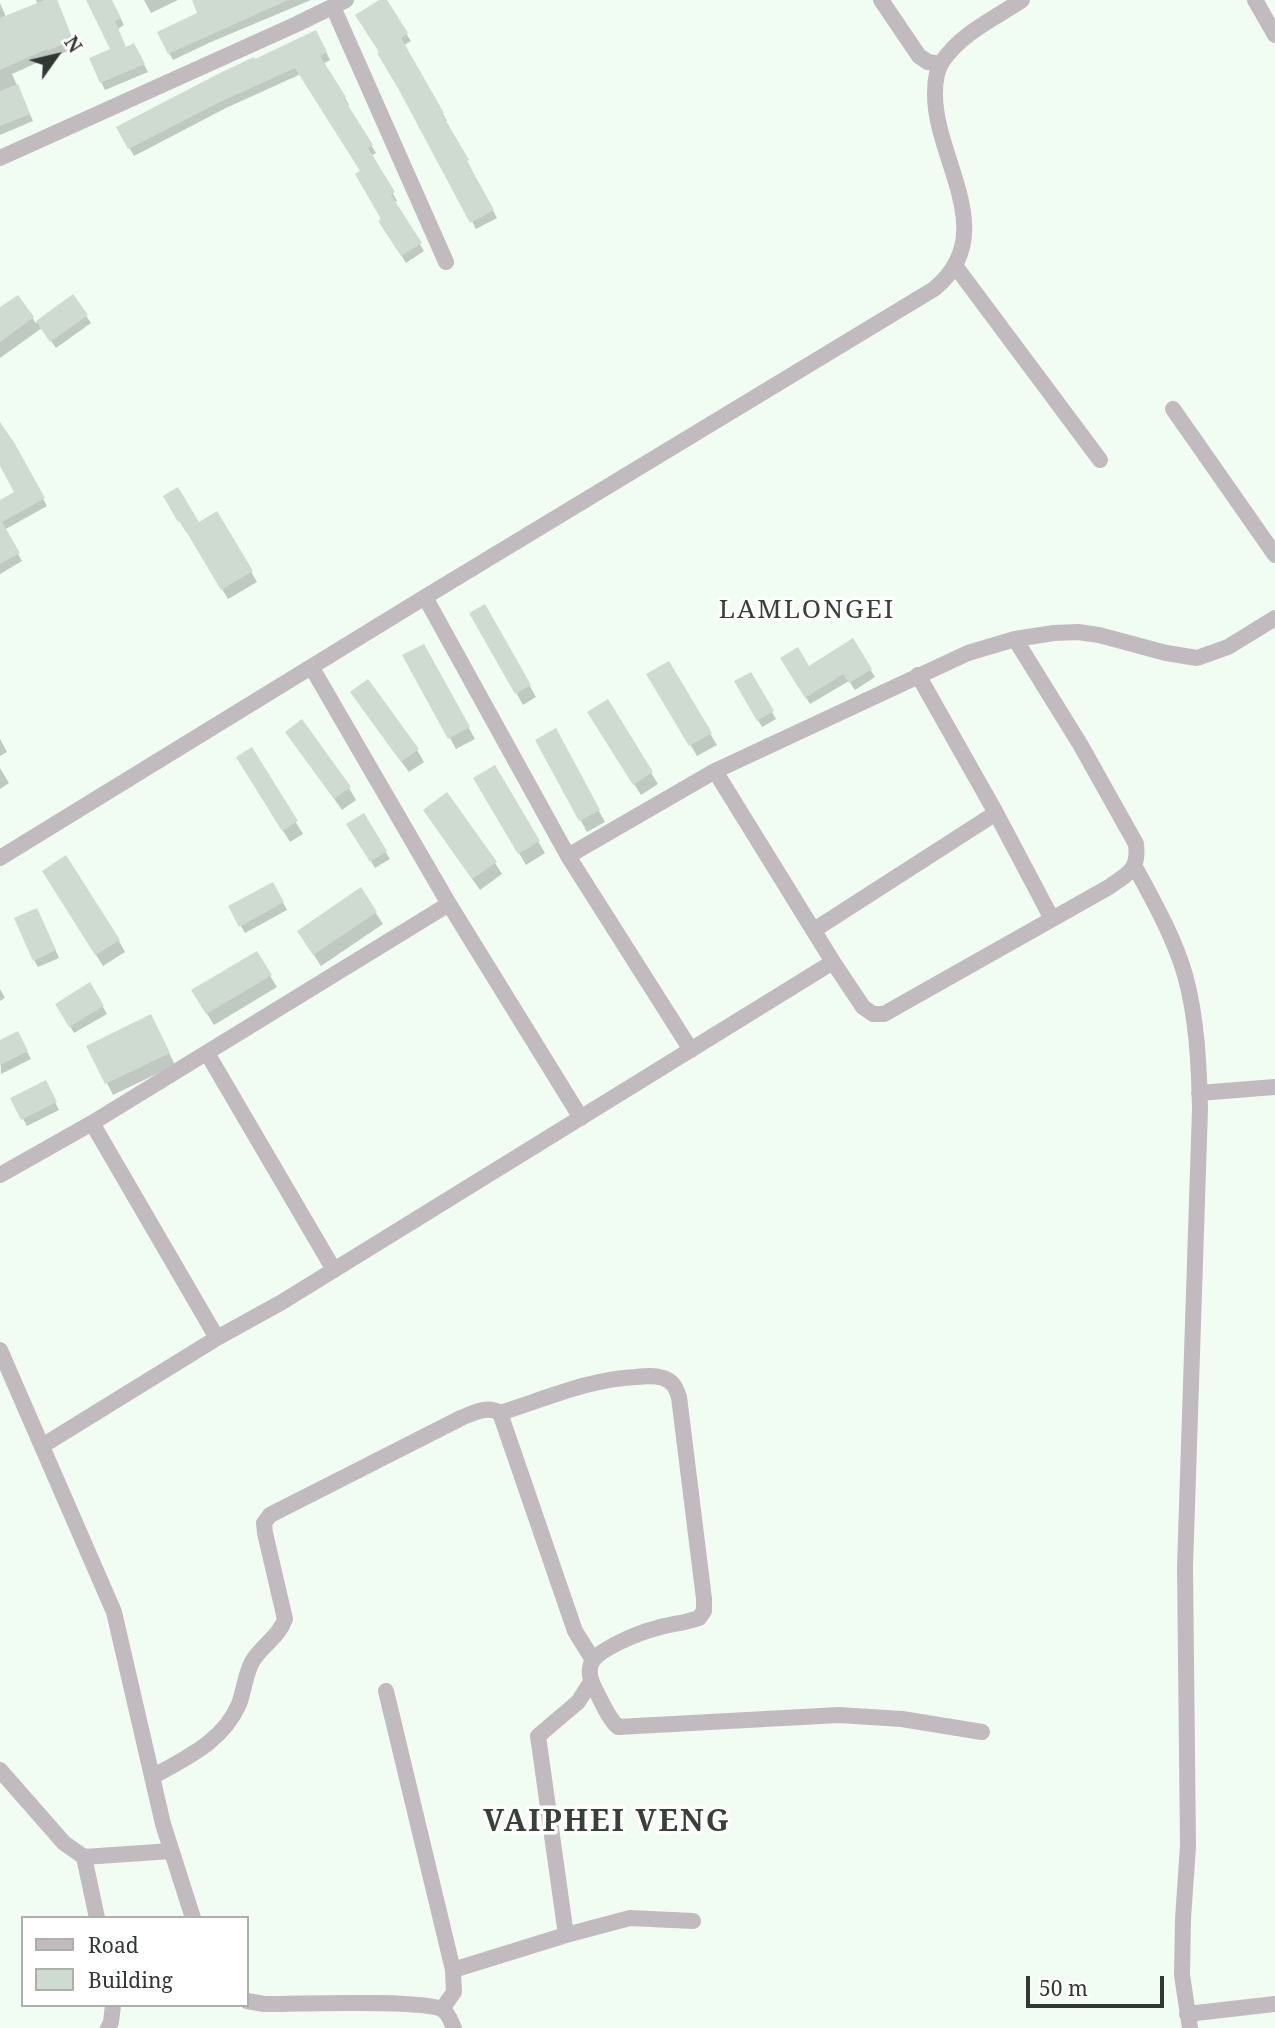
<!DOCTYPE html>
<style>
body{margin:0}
#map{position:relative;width:1275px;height:2028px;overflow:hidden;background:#f1fcf2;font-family:"Noto Serif",serif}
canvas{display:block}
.legend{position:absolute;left:21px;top:1916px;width:228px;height:91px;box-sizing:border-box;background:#fff;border:2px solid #adafad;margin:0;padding:9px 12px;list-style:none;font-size:21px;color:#323733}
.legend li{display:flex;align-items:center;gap:14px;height:35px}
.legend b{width:35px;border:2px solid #adafad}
.north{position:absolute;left:21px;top:21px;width:70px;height:70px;-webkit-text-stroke:5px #fff;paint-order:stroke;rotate:56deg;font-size:19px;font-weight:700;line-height:28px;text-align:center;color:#323733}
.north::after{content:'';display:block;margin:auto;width:24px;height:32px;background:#323733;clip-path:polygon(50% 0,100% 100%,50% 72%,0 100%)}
.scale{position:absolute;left:1026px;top:1976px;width:138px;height:32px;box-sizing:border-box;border:4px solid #323733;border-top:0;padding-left:9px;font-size:21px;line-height:24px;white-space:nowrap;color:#323733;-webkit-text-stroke:5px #fff;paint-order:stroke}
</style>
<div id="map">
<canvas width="1275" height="2028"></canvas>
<ul class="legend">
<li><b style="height:9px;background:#c1bbbf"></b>Road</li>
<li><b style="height:19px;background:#cfdad1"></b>Building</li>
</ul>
<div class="north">N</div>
<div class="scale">50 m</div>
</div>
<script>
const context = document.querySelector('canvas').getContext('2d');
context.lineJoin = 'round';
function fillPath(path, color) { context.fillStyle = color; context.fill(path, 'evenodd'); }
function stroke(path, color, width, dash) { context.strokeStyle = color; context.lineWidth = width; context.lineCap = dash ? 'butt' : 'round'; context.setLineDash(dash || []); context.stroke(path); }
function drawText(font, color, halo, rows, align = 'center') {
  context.font = font + ' "Noto Serif",serif'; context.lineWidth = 7; context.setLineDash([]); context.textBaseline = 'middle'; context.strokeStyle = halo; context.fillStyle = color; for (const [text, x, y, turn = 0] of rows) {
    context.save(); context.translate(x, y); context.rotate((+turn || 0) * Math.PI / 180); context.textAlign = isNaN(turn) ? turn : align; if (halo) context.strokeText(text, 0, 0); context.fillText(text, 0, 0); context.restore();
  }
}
const shadow = new Path2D(`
 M36,0H57L76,48L53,57L52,56L12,74L33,121L0,135V3L6,17L38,5Z
 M88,0H111L124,25L118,29L126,49L134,45L148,72L105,90L101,82L113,50Z
 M144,0H178L151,13Z
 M193,0H311L211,42L173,60L169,53L199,14Z
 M382,0H385L411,41L403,46L447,121L445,122L471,168L469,169L497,218L476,229L403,93Z
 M320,39L330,60L323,64L345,98L349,105L347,107L376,153L371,156L397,201L394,202L424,251L406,263L380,221L383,219L362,171L301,74L226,108L134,156L118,128L254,61Z
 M18,297L36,323L73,297L91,323L56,348L42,328L0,358V310Z
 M0,424L14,445L47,506L4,530L22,561L0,574V502L17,493L0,463Z
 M165,497L199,524L217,513L257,582L228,599L187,530L186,532Z
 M485,606L536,697L523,705L472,614Z
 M852,640L875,677L855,690L849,681L810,704L782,659L809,668Z
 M423,646L475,739L456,749L405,656Z
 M668,663L717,745L697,756L649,675Z
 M750,674L776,719L762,727L736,682Z
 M607,701L658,784L641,795L596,724Z
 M359,704L417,750L424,762L409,772Z
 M555,731L605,822L587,832L537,740Z
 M287,732L349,788L356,800L342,810Z
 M0,739L7,752L0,756Z
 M251,749L303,834L290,842L238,757Z
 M494,767L545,853L526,865L475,778Z
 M0,768L9,783L0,789Z
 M363,816L390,859L375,868L349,825Z
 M432,822L495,863L502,874L480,890Z
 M51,883L119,941L125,952L103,966Z
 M273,884L287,910L245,933L230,907Z
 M361,890L383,924L321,966L306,943Z
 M41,918L59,958L38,967L34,960Z
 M256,953L277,987L214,1025L193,991Z
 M90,985L107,1014L74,1033L57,1004Z
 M0,989L5,998L0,1001Z
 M157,1028L175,1065L113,1095L89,1047Z
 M17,1033L31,1059L1,1074L0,1042Z
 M45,1082L59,1110L27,1126L12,1099Z`);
const building = new Path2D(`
 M45,0H57L73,40L47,51V49L0,70V18Z
 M86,0H112L121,18L115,21L126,47L134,43L145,64L100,83L89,58L110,49Z
 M192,0H288L168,54L157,32L197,13Z
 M379,0H387L408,33L401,38L444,113L442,114L469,160L467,161L494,210L470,223L399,90L377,53L379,52L355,15Z
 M316,30L327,52L320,56L346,97L344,99L373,145L368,148L395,192L391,195L422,243L401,256L378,221L381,219L355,174L360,171L295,68L222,101L128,149L116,127L218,74L254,57L255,59Z
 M18,84L30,114L0,126V91Z
 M73,294L88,315L50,342L36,321Z
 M18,295L34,317L0,342V307Z
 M0,422L15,444L45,498L2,522L20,553L0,564V500L14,492L0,466Z
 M178,487L199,522L217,511L253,571L221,590L180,521L178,522L163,496Z
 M485,604L531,685L515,694L469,613Z
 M853,638L872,669L849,683L843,674L805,698L780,658L798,647L809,666Z
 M424,644L470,727L448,739L402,655Z
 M669,661L712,733L689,746L646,674Z
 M751,672L774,711L757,721L734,681Z
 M368,679L419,749L401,762L350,692Z
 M608,699L653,772L633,785L587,712Z
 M302,719L351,787L334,799L285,732Z
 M556,728L600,810L579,821L535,740Z
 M252,747L298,821L282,831L236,757Z
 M495,765L540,841L518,854L473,778Z
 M447,792L497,862L472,879L423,810Z
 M364,813L387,851L370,862L346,824Z
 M66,855L120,940L95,955L42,871Z
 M273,882L284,902L239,927L228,906Z
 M361,887L377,912L313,955L297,931Z
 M37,908L56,950L33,961L14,918Z
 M257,951L272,975L206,1014L191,990Z
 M90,982L104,1006L69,1027L55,1004Z
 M151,1014L170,1053L105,1084L86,1046Z
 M18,1031L28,1051L0,1065V1040Z
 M46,1080L57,1102L21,1120L10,1098Z`);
const minor = new Path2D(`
 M881,0L919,56L928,62L941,64
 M1255,0L1275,35
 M333,7L446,262
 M0,158L297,24L346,0
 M956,267L1100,460
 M1173,409L1275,555
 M425,597L568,856L691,1050
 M312,668L449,904L581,1118
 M918,675L996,813L1052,919
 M715,771L833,962L863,1007L873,1014H884L1109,887C1129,873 1139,870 1136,844L1080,744L1015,639
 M568,856L715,771L968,653L1015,639L1054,633L1078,632L1099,635L1166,653L1197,658L1228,647L1275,618
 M0,858L425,597L934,289C1002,234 934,159 935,93C935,82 936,71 942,62C960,34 995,18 1022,0
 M1135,867C1154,902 1174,937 1185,975C1197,1018 1199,1065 1200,1109L1185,1567L1188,1846L1183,1919L1182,1975L1190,2028
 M814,930L996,813
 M207,1053L334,1270
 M1199,1093L1275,1087
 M92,1123L217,1338
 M0,1175L92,1123L449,904
 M0,1350L114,1612L163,1824L193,1918
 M500,1413C545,1399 589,1379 636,1377C645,1376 654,1375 663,1378C673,1381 676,1388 679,1397L704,1599V1611L699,1618C685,1623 671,1624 657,1628C641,1632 597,1649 591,1664C587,1675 593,1685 598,1695C604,1706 608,1718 618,1727L839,1715L902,1719L982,1732
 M42,1446L217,1338L282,1302L833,962
 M386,1691L453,1970L454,1992L442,2009
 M0,1770L64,1843L84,1857L171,1851
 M152,1777C185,1758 223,1742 239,1704C244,1691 245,1675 252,1662C261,1646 279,1637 285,1619L265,1533L264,1523L270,1515L461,1418C474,1413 487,1405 500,1413L575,1631L593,1660
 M84,1857L97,1918
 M566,1935L538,1736L578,1702L591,1682
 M453,1970L566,1935L630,1918L693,1921
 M247,2001L264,2004C292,2004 427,1999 443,2010C449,2014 451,2022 454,2028
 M1187,2014L1275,2004
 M108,2028L111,2022L113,2005`);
const quarterNames = [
 ["LAMLONGEI",807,611]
];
const districtNames = [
 ["VAIPHEI VENG",607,1822]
];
fillPath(shadow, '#0003');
fillPath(building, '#cfdad1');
stroke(minor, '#c1bbbf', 16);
context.letterSpacing = '2px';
drawText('26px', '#384139', '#fff', quarterNames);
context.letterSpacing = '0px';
context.letterSpacing = '2px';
drawText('bold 30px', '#384139', '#fff', districtNames);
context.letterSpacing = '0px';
</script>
